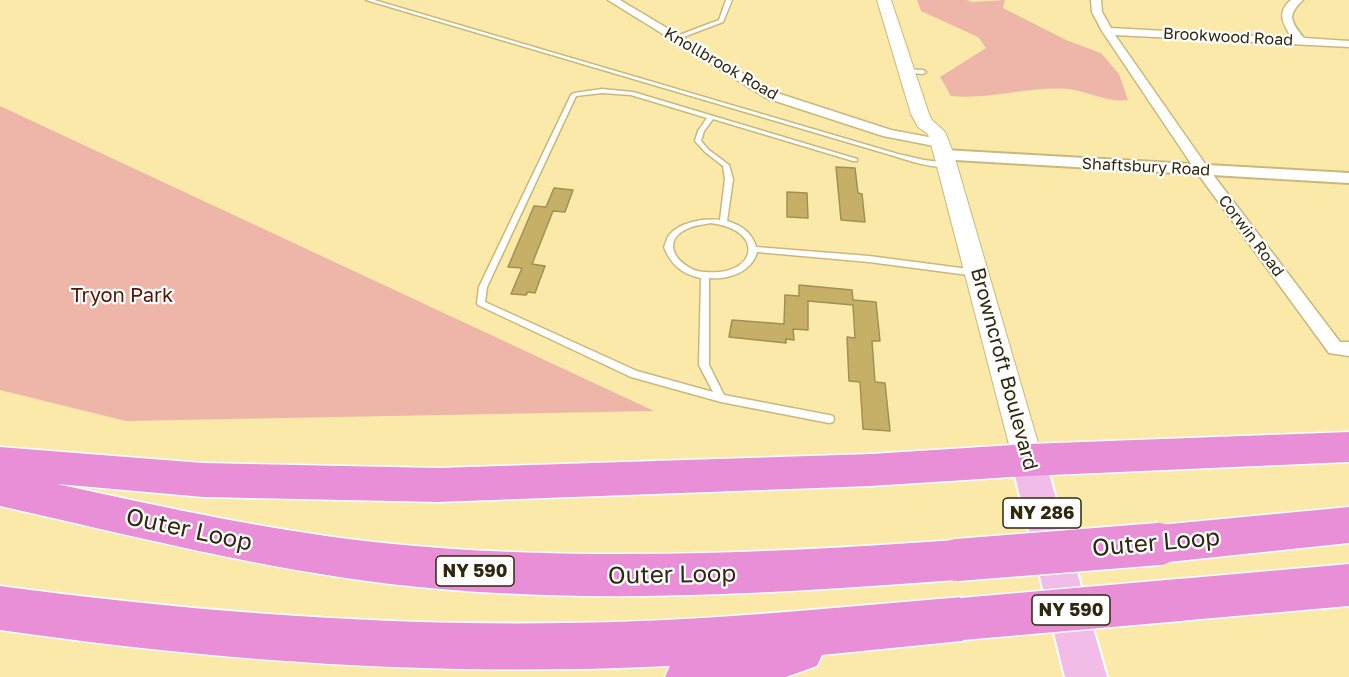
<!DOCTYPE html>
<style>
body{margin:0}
canvas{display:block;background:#fbe9a9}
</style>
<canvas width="1349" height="677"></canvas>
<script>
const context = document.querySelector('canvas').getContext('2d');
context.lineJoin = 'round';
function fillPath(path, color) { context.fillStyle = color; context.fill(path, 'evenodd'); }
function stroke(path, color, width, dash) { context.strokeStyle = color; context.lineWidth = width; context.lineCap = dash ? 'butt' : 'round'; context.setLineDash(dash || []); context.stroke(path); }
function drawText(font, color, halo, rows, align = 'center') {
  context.font = font + ' "Golos Text",sans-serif'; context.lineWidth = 4.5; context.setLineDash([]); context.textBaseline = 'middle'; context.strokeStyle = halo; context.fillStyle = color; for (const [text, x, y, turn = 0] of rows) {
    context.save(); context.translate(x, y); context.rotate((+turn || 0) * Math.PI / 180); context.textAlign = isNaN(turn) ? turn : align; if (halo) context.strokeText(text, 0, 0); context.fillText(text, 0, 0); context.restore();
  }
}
const green = new Path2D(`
 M917,0H966L973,2L1005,0L1003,8L1066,40L1101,53L1119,74L1128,100C1107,103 1088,91 1068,89C1030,86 991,100 951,96L940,77L986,48L978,37L921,11Z
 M0,106L654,411L126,421L0,390Z`);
const building = new Path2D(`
 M836,167L855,168L858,193L862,194L865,222L841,220Z
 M554,188L573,190L565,212L553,211L532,264L545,266L535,293L528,292L526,295L511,294L522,268L508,267L534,206L546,207Z
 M787,192L807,193L808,218L787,217Z
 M799,285L852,290L853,300L876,302L880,341H872L875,382L885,383L890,431L863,429L860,382L849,381L847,337L855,338L853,305L808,301V330L793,329L794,340L786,339V343L729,337L732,320L784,324L785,295L799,296Z`);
const service = new Path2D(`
 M366,0H374L898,154L924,160L947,163L950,165C939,171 907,160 894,156Z
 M726,0H732L723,22L678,39H674V37L719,20Z
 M906,69L923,70L926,72L923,74L904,72V70Z
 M602,89L633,92L857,159V161H853L713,119L704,131L701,141L709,150L729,165L733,179L727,221C741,225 752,232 756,247L869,256L976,270L980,273L976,276L869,262L757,252C752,272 728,280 709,278V365L724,395L829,415L833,416L834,419L833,422L829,423L721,402L631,377L478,305L477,303L479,287L571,95L574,93ZM602,93L631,95L707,118L698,131L695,141L705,152L723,166L725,179L720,220C704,218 681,222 670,234C667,237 666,243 664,247C671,265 682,274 701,278L699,365L713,392L637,371L485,302L487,287L576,96ZM710,223C766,229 758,277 705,272C698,272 690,269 684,264C669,252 669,237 687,229C694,225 703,225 710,223Z`);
const minor = new Path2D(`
 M608,0H620L774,92L891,130L939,139L946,143L939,147L883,136L766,98Z
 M1091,0H1101L1102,12L1111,28L1292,38C1283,24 1276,12 1291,0H1303C1287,15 1290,21 1304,38L1349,41V47L1115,35L1208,168L1340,342H1349V356L1329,353L1198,174L1102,31L1092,12Z`);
const tertiary = new Path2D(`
 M944,150L1349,173V183L938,159L935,155L938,151Z`);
const secondary = new Path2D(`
 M877,0H891L929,114L932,120L945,132L954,155L1043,460L1038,469L1028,472L1018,469L1013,460L934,155L928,134L918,127L911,114Z`);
const primary = new Path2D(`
 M1028,446L1040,450L1045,460L1107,677H1065L1011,460L1016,450Z`);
const motorway = new Path2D(`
 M1349,432V462L1028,476L871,486L438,502L203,497L57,484C168,508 280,533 393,544C581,562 769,553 957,540L972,546L978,560L972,574L957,580C769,594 578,606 390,584C258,568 129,535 0,506V447L203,463L438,468L871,454L1028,444Z
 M1349,507V543L1159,563L1144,558L1138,544L1144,530L1159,525Z
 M1349,564V606L1179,621L1163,615L1157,600L1163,585L1179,579Z
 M0,586C188,611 376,626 565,623C698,622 830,608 962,597L978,603L985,619L978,635L962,641L822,655L817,666L786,677H665L670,666C445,677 222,662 0,630Z`);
const motorwayBridge = new Path2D(`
 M957,560L1159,544
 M962,619L1179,600`);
const farStreetnames = [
 ["Brookwood Road",1228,37,3],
 ["Knollbrook Road",721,64,30],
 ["Shaftsbury Road",1146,167,3],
 ["Corwin Road",1251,236,53]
];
const shields = [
 [1042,513,78],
 [475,571,78],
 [1071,610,78]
];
const shieldNames = [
 ["NY 286",1042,513],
 ["NY 590",475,571],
 ["NY 590",1071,610]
];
const parkNames = [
 ["Tryon Park",122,296]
];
const streetNames = [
 ["Browncroft Boulevard",1004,369,75]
];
const nearStreetnames = [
 ["Outer Loop",189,530,12],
 ["Outer Loop",1156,543,-5],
 ["Outer Loop",672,575,-1]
];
fillPath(green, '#edb6a9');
fillPath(building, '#c6b067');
stroke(building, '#a19053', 1.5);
stroke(service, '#cab87a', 3);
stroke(minor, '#cab87a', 3);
stroke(tertiary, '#cab87a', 4);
stroke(secondary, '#cab87a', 2);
stroke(primary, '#fff', 4);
stroke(motorway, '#fff', 3);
fillPath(service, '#fff');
fillPath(minor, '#fff');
fillPath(tertiary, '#fff');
fillPath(secondary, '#fff');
fillPath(primary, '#f1bce8');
fillPath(motorway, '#e88fd8');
stroke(motorwayBridge, '#fff', 45, []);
stroke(motorwayBridge, '#e88fd8', 42);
drawText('16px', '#2f280e', '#fff', farStreetnames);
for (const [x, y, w] of shields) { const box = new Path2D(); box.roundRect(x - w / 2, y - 15, w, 30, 4.5); context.fillStyle = '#fff'; context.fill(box); stroke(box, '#2f280e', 1.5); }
drawText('bold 18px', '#2f280e', null, shieldNames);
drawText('20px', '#571305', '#fff', parkNames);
drawText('20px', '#2f280e', '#fff', streetNames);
drawText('24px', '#2f280e', '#fff', nearStreetnames);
</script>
